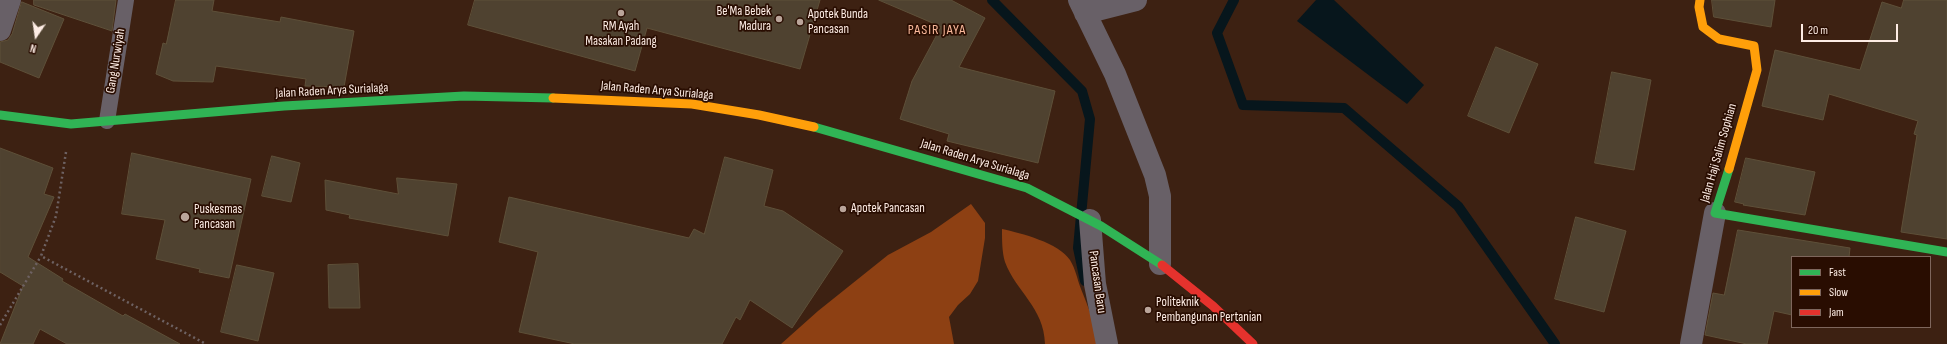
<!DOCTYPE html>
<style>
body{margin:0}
#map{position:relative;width:1947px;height:344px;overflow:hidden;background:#3d2112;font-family:"Sofia Sans Condensed",sans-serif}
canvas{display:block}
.legend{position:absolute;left:1791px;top:256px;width:140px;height:72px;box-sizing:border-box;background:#290d01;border:1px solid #7e665c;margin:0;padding:5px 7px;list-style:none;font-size:12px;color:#fdece4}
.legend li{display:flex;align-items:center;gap:8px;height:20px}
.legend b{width:20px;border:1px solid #7e665c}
.north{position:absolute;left:16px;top:16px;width:40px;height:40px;-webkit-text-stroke:3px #290d01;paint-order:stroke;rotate:193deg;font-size:11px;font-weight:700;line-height:16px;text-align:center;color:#fdece4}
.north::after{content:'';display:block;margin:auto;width:14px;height:18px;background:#fdece4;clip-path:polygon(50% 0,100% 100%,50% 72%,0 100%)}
.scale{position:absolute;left:1801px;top:24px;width:97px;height:18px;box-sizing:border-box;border:2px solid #fdece4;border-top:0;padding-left:5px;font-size:12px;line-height:14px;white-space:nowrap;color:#fdece4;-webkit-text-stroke:3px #290d01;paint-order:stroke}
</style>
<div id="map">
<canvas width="1947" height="344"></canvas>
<ul class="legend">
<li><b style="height:5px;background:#30b455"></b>Fast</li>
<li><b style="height:5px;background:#ff9f0a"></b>Slow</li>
<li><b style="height:5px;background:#e5322d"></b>Jam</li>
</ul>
<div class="north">N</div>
<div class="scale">20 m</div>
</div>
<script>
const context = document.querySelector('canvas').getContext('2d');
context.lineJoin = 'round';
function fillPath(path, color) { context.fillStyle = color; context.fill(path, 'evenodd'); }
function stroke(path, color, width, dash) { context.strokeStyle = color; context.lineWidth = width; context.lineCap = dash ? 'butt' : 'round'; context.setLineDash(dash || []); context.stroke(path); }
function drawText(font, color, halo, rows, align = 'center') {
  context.font = font + ' "Sofia Sans Condensed",sans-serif'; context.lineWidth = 3.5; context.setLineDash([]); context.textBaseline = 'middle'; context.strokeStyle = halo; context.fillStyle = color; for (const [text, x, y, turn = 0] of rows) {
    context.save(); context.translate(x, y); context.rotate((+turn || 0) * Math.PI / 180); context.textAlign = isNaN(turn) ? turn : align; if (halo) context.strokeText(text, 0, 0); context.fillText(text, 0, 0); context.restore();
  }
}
const forest = new Path2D(`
 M971,204L985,223V238L978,281L970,294L958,305L949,317L954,344H781L818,311L888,255L931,232Z
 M1002,229C1021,233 1059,243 1070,260C1076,270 1077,279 1081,289C1088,306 1095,325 1099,344H1045C1044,307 1016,292 1005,262C1002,252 1002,240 1002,229Z`);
const water = new Path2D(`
 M1316,0H1334L1424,85L1407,104L1297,21Z`);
const stream = new Path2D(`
 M992,0L1082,91L1090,119L1078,248L1085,281
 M1234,0L1217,33L1243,105L1344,108L1458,206L1555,344`);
const building = new Path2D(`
 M34,0H116L112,31L34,5Z
 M176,0H214L212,11L280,22L281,17L354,31L344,87L305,86L306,79L216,66L213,82L173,81L156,74L163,43L166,44Z
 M475,0H820L800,69L647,28L635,71L468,25Z
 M879,0H951L985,18L959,67L1055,91L1038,163L947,141L949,134L900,119L912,81L941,27Z
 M1712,0H1775L1771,27L1714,17Z
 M1904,0H1947V239L1901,232L1917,135L1914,134L1918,121L1829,94L1823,120L1762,106L1775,50L1860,70L1882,2L1901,8Z
 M22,2L64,19L39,78L0,62V42L8,40L12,34Z
 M1496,47L1538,64L1509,133L1468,116Z
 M1612,72L1651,80L1634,170L1595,163Z
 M0,148L53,168L44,194L54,197L28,257L63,279L62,281L123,316L125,314L180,344H67L40,329L33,344H0L23,286L0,272Z
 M132,153L251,179L229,278L199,272L200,269L156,259L165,220L122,214Z
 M272,156L300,163L291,202L262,196Z
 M725,157L773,170L764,206L783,211L843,251L792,328L750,300L740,320L736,317L722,344H575L519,332L538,252L499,242L509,197L689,238L694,229L704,234Z
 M1746,158L1815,172L1805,215L1743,205L1744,204L1735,202Z
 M397,178L457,184L448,236L349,218L350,215L326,210L325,180L398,194Z
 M1576,217L1626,231L1604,312L1555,299Z
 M1738,230L1850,248L1849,257H1792V315L1774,311L1767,344H1747L1705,335L1713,293L1724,295Z
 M358,264L360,308H329L328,265Z
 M237,265L274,273L258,341L221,332Z`);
const path = new Path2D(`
 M66,152L56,216L41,256L206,344
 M0,325L41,256`);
const lane = new Path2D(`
 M107,121L126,0`);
const street = new Path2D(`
 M1079,0L1115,74L1155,175L1160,196V264
 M1085,13L1136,0
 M0,30L10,0
 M1090,220L1095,284L1107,344
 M1691,344L1715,213`);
const fast = new Path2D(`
 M0,115L71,124L284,106L464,96L553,98
 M814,127L1027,188L1101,226L1162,265
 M1729,169L1715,213L1947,252`);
const slow = new Path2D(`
 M1700,0L1699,7L1703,27L1719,39L1754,46L1757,70L1729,169
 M553,98L692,104L759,115L814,127`);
const jam = new Path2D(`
 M1162,265L1213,306L1253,344`);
const markers = [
 [621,13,4,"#baa59a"],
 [779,19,4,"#baa59a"],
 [800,22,4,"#baa59a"],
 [843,209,4,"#baa59a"],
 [185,217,5,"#baa59a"],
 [1148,310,4,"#baa59a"]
];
const poiNames = [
 ["Be'Ma Bebek",771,12,"right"],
 ["Madura",771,27,"right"],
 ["Apotek Bunda",808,15],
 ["Pancasan",808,30],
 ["RM Ayah",621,27,"center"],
 ["Masakan Padang",621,42,"center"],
 ["Apotek Pancasan",851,209],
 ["Puskesmas",194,210],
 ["Pancasan",194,225],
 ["Politeknik",1156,303],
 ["Pembangunan Pertanian",1156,318]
];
const streetNames = [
 ["Gang Nurwiyah",116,61,-81],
 ["Jalan Raden Arya Surialaga",332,91,-3],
 ["Jalan Raden Arya Surialaga",657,91,5],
 ["Jalan Haji Salim Sophian",1719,153,-74],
 ["Jalan Raden Arya Surialaga",975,160,17],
 ["Pancasan Baru",1097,282,82]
];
const neighbourhoodNames = [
 ["PASIR JAYA",937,30]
];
fillPath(forest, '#8d4013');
fillPath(water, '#07161c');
stroke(stream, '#07161c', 10);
fillPath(building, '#4f4230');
stroke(building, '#5e5039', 1);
stroke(path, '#6e6263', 2.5, [2, 3]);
stroke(lane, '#686067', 16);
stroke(street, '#686067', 22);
stroke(fast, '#30b455', 9);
stroke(slow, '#ff9f0a', 9);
stroke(jam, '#e5322d', 9);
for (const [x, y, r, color] of markers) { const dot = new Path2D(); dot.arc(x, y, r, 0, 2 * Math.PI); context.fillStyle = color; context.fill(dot); stroke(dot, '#290d01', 1.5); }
drawText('13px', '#fdece4', '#290d01', poiNames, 'left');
drawText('13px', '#fdece4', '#290d01', streetNames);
context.letterSpacing = '1px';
drawText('14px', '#fab99b', '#290d01', neighbourhoodNames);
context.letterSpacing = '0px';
</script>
